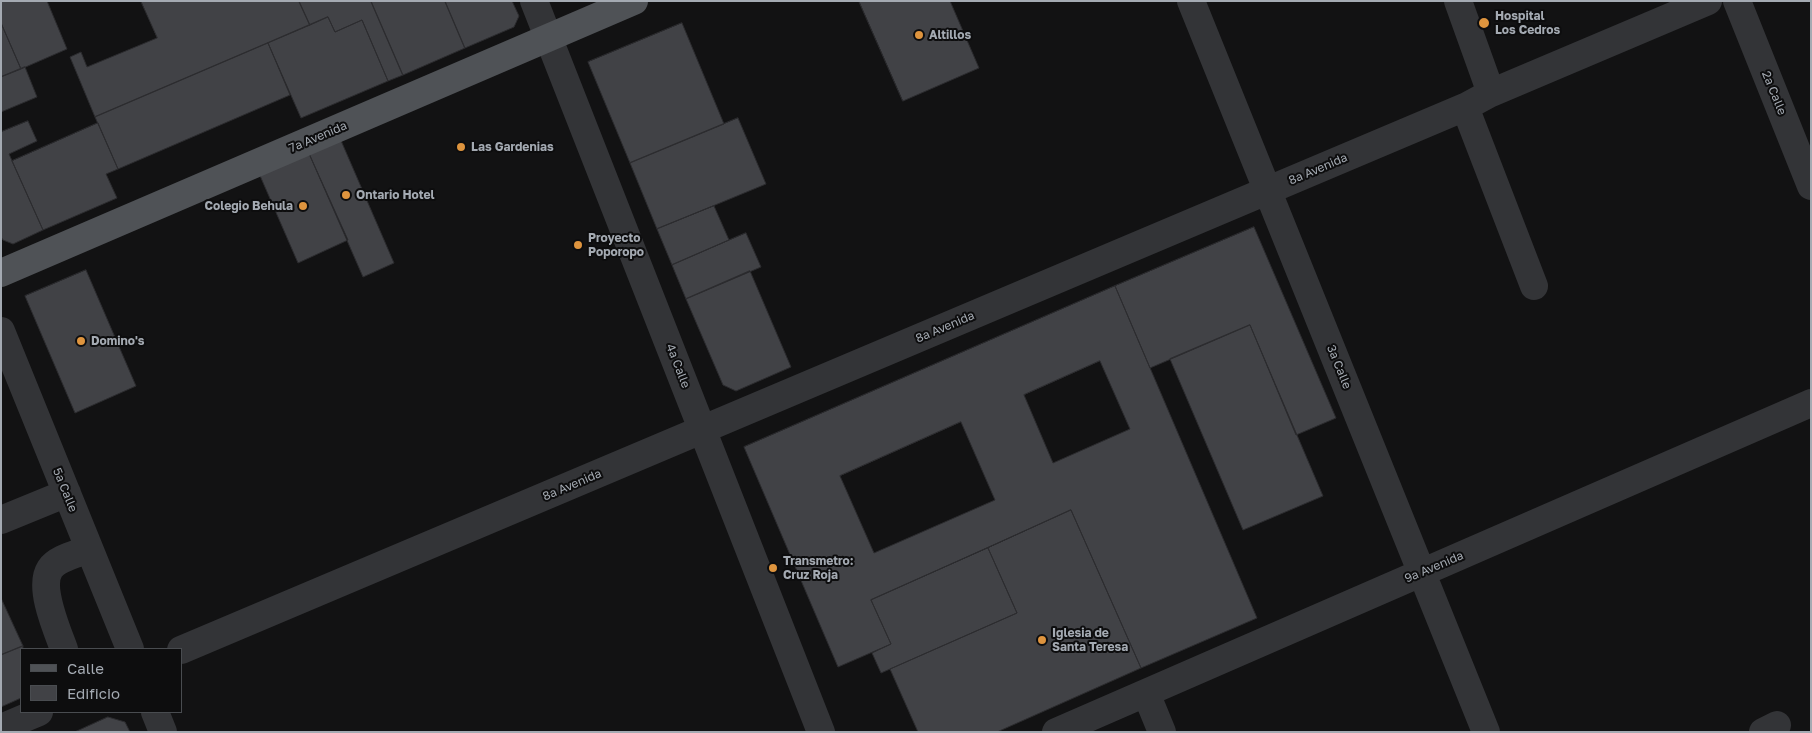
<!DOCTYPE html>
<style>
body{margin:0}
#map{position:relative;width:1812px;height:733px;overflow:hidden;background:#121213;font-family:"Golos Text",sans-serif}
canvas{display:block}
.frame{position:absolute;inset:0;border:2px solid #a4aab2;pointer-events:none}
.legend{position:absolute;left:20px;top:648px;width:162px;height:65px;box-sizing:border-box;background:#0d0d0e;border:1px solid #494c50;margin:0;padding:6px 9px;list-style:none;font-size:15px;color:#a4aab2}
.legend li{display:flex;align-items:center;gap:10px;height:25px}
.legend b{width:25px;border:1px solid #494c50}
</style>
<div id="map">
<canvas width="1812" height="733"></canvas>
<div class="frame"></div>
<ul class="legend">
<li><b style="height:6px;background:#4f5256"></b>Calle</li>
<li><b style="height:14px;background:#414246"></b>Edificio</li>
</ul>
</div>
<script>
const context = document.querySelector('canvas').getContext('2d');
context.lineJoin = 'round';
function fillPath(path, color) { context.fillStyle = color; context.fill(path, 'evenodd'); }
function stroke(path, color, width, dash) { context.strokeStyle = color; context.lineWidth = width; context.lineCap = dash ? 'butt' : 'round'; context.setLineDash(dash || []); context.stroke(path); }
function drawText(font, color, halo, rows, align = 'center') {
  context.font = font + ' "Golos Text",sans-serif'; context.lineWidth = 4; context.setLineDash([]); context.textBaseline = 'middle'; context.strokeStyle = halo; context.fillStyle = color; for (const [text, x, y, turn = 0] of rows) {
    context.save(); context.translate(x, y); context.rotate((+turn || 0) * Math.PI / 180); context.textAlign = isNaN(turn) ? turn : align; if (halo) context.strokeText(text, 0, 0); context.fillText(text, 0, 0); context.restore();
  }
}
const building = new Path2D(`
 M1,1H47L67,49L21,69L1,23Z
 M141,1H299L310,25L95,117L70,57L81,52L87,67L157,38Z
 M299,1H371L403,75L388,81L362,20L335,32L328,17L310,25Z
 M371,1H445L465,48L403,75Z
 M445,1H512L519,16L514,27L465,48Z
 M859,1H950L979,68L903,101Z
 M328,17L335,32L362,20L388,81L301,118L268,43Z
 M1,23L21,69L1,77Z
 M682,23L724,124L630,163L588,62Z
 M268,43L290,95L118,169L95,117Z
 M25,67L37,97L1,112V77Z
 M738,118L766,184L657,229L630,163Z
 M28,121L37,141L9,154L43,230L13,244L3,240L1,237V132Z
 M98,123L118,169L106,174L117,198L43,230L12,161Z
 M339,136L394,263L363,277L307,149Z
 M307,149L348,240L298,263L258,171Z
 M714,206L729,240L672,265L657,229Z
 M1254,227L1336,418L1296,435L1250,325L1150,368L1115,286Z
 M746,233L761,267L686,299L672,265Z
 M86,270L136,386L75,413L25,296Z
 M750,271L791,367L736,391L723,385L686,299Z
 M1115,286L1257,618L1141,668L1071,510L871,600L891,644L838,667L744,447ZM1100,361L1130,429L1053,463L1024,395ZM961,422L995,500L874,553L840,476Z
 M1250,325L1323,496L1243,530L1170,359Z
 M1071,510L1141,668L997,732H918L890,669L1017,613L988,548Z
 M988,548L1017,613L881,673L872,653L891,644L871,600Z
 M1,598L23,646L1,655Z
 M23,646L21,698L1,707V655Z
 M108,717L125,722L130,732H75Z`);
const minor = new Path2D(`
 M534,1L821,732
 M1191,1L1486,732
 M1458,1L1491,93
 M1737,1L1811,186
 M1465,107L1534,286
 M1,331L130,649
 M1,520L67,493
 M64,649C57,630 38,587 50,569C57,558 78,554 89,549
 M181,650L1465,107L1491,93L1708,1
 M1146,693L1162,732
 M155,712L163,732
 M1,728L39,712
 M1056,732L1811,403
 M1763,732L1777,725`);
const major = new Path2D(`
 M1,273L634,1`);
const markers = [
 [1484,23,6,"#de943e"],
 [919,35,5,"#de943e"],
 [461,147,5,"#de943e"],
 [346,195,5,"#de943e"],
 [303,206,5,"#de943e"],
 [578,245,5,"#de943e"],
 [81,341,5,"#de943e"],
 [773,568,5,"#de943e"],
 [1042,640,5,"#de943e"]
];
const poiNames = [
 ["Hospital",1495,16],
 ["Los Cedros",1495,30],
 ["Altillos",929,35],
 ["Las Gardenias",471,147],
 ["Ontario Hotel",356,195],
 ["Colegio Behula",293,206,"right"],
 ["Proyecto",588,238],
 ["Poporopo",588,252],
 ["Domino's",91,341],
 ["Transmetro:",783,561],
 ["Cruz Roja",783,575],
 ["Iglesia de",1052,633],
 ["Santa Teresa",1052,647]
];
const streetNames = [
 ["2a Calle",1774,93,68],
 ["7a Avenida",318,137,-23],
 ["8a Avenida",1318,169,-23],
 ["8a Avenida",945,327,-23],
 ["4a Calle",678,366,69],
 ["3a Calle",1339,367,68],
 ["8a Avenida",572,485,-23],
 ["5a Calle",65,490,68],
 ["9a Avenida",1434,567,-23]
];
fillPath(building, '#414246');
stroke(building, '#2c2c2f', 1);
stroke(minor, '#333437', 28);
stroke(major, '#4f5256', 28);
for (const [x, y, r, color] of markers) { const dot = new Path2D(); dot.arc(x, y, r, 0, 2 * Math.PI); context.fillStyle = color; context.fill(dot); stroke(dot, '#0d0d0e', 2); }
drawText('bold 12px', '#a4aab2', '#0d0d0e', poiNames, 'left');
drawText('12px', '#a4aab2', '#0d0d0e', streetNames);
</script>
